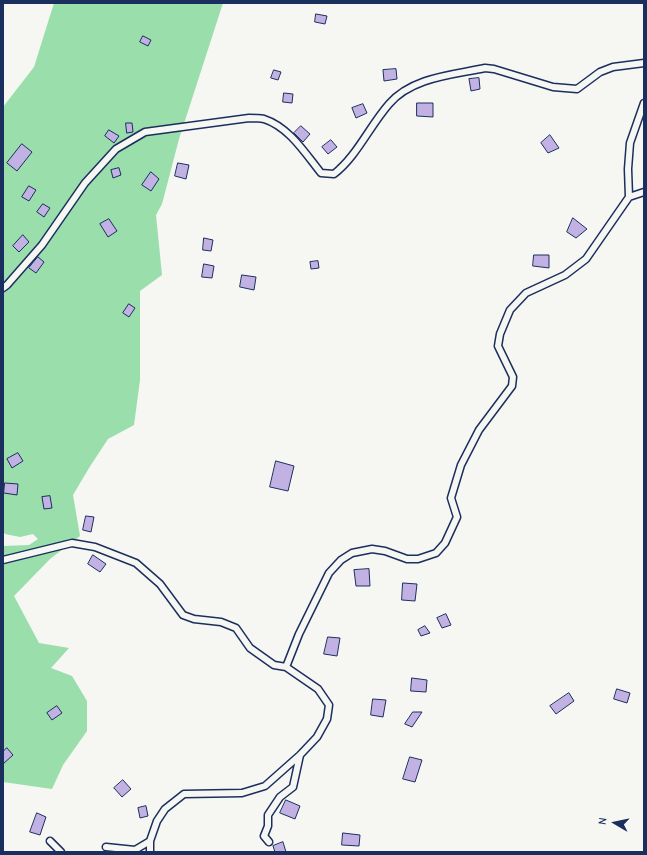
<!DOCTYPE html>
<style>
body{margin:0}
#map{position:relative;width:647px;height:855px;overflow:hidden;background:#f6f6f2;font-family:"Comic Neue",sans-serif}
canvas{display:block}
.frame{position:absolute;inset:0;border:4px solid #1b2f5e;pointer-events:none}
.north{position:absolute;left:595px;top:803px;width:40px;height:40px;-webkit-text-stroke:3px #f6f6f2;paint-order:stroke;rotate:279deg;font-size:11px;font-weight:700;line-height:16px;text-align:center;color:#1b2f5e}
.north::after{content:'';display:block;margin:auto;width:14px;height:18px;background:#1b2f5e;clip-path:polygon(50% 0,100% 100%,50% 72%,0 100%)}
</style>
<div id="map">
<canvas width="647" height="855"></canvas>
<div class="frame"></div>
<div class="north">N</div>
</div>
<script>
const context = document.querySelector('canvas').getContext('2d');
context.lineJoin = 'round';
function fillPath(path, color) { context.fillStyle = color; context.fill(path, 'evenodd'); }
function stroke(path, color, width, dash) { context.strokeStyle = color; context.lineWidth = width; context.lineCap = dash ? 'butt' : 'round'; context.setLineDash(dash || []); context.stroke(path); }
const green = new Path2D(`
 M54,3H223L179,139L162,204L156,215L162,275L140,291V380L134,425L108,439L89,468L73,495L80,536L50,559L14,596L39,643L69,648L51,668L72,676L87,701V731L63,765L52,789L3,782V546L29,545L38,539L33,534L20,537L5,534L3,531V107L34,67Z`);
const building = new Path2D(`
 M316,14L327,16L325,24L315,22Z
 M143,36L151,40L148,46L140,42Z
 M396,69L397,79L384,81L383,70Z
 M274,70L281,72L278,80L271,78Z
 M479,78L480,89L471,91L469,79Z
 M284,93L293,94L292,103L283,102Z
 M417,103H433V117L417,116Z
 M363,104L367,113L356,118L352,108Z
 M126,123H132L133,132L127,133Z
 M301,126L310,134L303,142L294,133Z
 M109,130L119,136L114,143L105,136Z
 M550,135L559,148L548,153L541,143Z
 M331,140L337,147L328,154L322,147Z
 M22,144L32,152L17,171L7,163Z
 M178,163L189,165L186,179L175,176Z
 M119,168L121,175L113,178L111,170Z
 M151,172L159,179L151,191L142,185Z
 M29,186L36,190L29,201L22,197Z
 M43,204L50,208L44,217L37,212Z
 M573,218L587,229L576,238L567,232Z
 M109,219L117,231L108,237L100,224Z
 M23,235L29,242L19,252L13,246Z
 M204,238L213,240L211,251L203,250Z
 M534,255H549V268L533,266Z
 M38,257L44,262L36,273L29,268Z
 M318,261L319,268L311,269L310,262Z
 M204,264L214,266L212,278L202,277Z
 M242,275L256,277L254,290L240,287Z
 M129,304L135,308L129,317L123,313Z
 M18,453L23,461L12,468L7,459Z
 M276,461L294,466L288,491L270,487Z
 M5,483L18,484L17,495L4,493Z
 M50,496L52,508L44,509L42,497Z
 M86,516L94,517L91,532L83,530Z
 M93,555L106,564L100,572L88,564Z
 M369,569L370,586H356L354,570Z
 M403,583L417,584L415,601L402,600Z
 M446,614L451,625L442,628L437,618Z
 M425,626L430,633L421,636L418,630Z
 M328,637L340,638L337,656L324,654Z
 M412,678L427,680L426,692L411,691Z
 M617,689L630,693L627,703L614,699Z
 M569,693L574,701L556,714L550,706Z
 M373,699L386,700L383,717L371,715Z
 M57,706L62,713L52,720L47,713Z
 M413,712H422L412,727L405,724Z
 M7,748L13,755L3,764V752Z
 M410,757L422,760L415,782L403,779Z
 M123,780L131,789L122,797L114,788Z
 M286,800L300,806L295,819L280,813Z
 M146,806L148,816L140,818L138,808Z
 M37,813L46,817L40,835L30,832Z
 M343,833L360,835L359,846L342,845Z
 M283,842L286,852H275L273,846Z`);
const street = new Path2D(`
 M629,197L628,169L630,143L644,103
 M3,288L7,285L42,245L85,183L116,149L145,132L249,118C254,118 259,118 264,119C289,127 305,153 321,173L334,174C357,156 369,127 389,104C412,77 453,75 485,68L494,69L553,87L577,89L600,72L613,67L644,63
 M3,560L72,543L95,547L136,563L160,584L183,615L194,619L221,622L236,628L250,648L274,665L286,667L318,689L329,705L327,719L317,737L300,755L265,786L242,793L184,794L165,809L157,821L150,841V852
 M286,667L299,634L329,573L341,560L352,553L372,549L385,551L407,559H418L436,553L445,543L457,517L451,498L461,465L479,430L512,386L513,377L498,346L500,334L510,310L526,293L565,275L586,259L629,197L644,192
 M50,841L61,852
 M269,842L264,836L268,826V815L280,797L293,787L300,755
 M106,847L135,850L150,841`);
fillPath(green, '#99deab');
fillPath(building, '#c2b2e3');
stroke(building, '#1b2f5e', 1);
stroke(street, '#1b2f5e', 9);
stroke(street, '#f6f6f2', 6);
</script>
